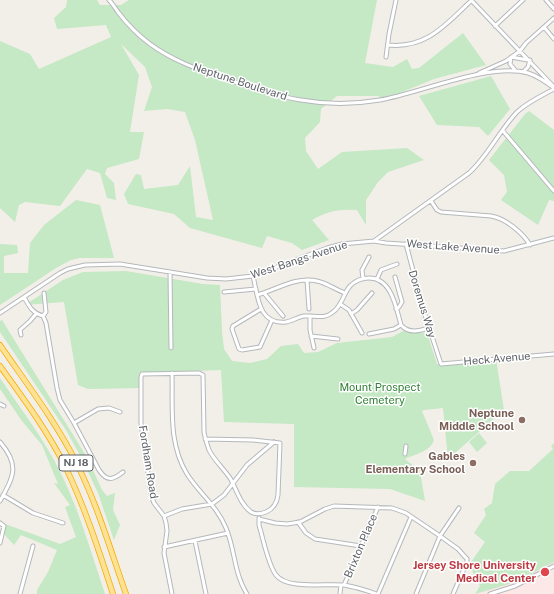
<!DOCTYPE html>
<style>
body{margin:0}
canvas{display:block;background:#f1efe8}
</style>
<canvas width="554" height="594"></canvas>
<script>
const context = document.querySelector('canvas').getContext('2d');
context.lineJoin = 'round';
function fillPath(path, color) { context.fillStyle = color; context.fill(path, 'evenodd'); }
function stroke(path, color, width, dash) { context.strokeStyle = color; context.lineWidth = width; context.lineCap = dash ? 'butt' : 'round'; context.setLineDash(dash || []); context.stroke(path); }
function drawText(font, color, halo, rows, align = 'center') {
  context.font = font + ' "Public Sans",sans-serif'; context.lineWidth = 3; context.setLineDash([]); context.textBaseline = 'middle'; context.strokeStyle = halo; context.fillStyle = color; for (const [text, x, y, turn = 0] of rows) {
    context.save(); context.translate(x, y); context.rotate((+turn || 0) * Math.PI / 180); context.textAlign = isNaN(turn) ? turn : align; if (halo) context.strokeText(text, 0, 0); context.fillText(text, 0, 0); context.restore();
  }
}
const medical = new Path2D(`
 M554,562V594H476L516,582Z`);
const green = new Path2D(`
 M67,0H97L100,5H121L129,0H377L365,63L393,67L407,59L412,69L419,68L463,33L486,65L434,79L380,101L379,96H337L321,109L320,122L305,138L306,151L318,169L342,152L407,148L424,160L388,172L378,182L366,200V225L357,210C338,209 328,211 312,220L329,240L302,250L292,243L267,236L262,248L190,228L174,214L128,204L124,194L136,174L141,175L144,189L178,185L190,166L196,217L213,220L195,140L185,112L167,109L144,111L152,87L145,67L121,44L139,75L130,132H144L139,159L107,168L105,174L114,183L116,200L107,198L100,173L87,169L60,206L25,202L19,205L15,222L0,208V41L30,54L39,69L111,37L106,25L57,29L54,18L66,7Z
 M491,76L510,109L488,136L479,127L437,125L419,96Z
 M529,111L554,130V201L549,200L538,225L501,200L507,192L504,175L489,160L525,114Z
 M76,200L100,205L114,258H80L71,260L56,268L0,305V244L17,245L18,253L4,256V273H28L30,243L44,225Z
 M126,271L203,284L220,285L222,331L224,349L232,361L250,363L267,359L281,346L298,344L304,353L318,352L337,343L392,337L403,331L427,333L437,364L496,359L504,410L448,459L443,408L424,410L422,411L434,440C430,452 415,454 405,459L420,471L425,501L390,489L294,487V424L224,422L221,370L144,373L141,388L88,389L78,385L64,302L25,305L63,280L83,272Z
 M2,320L88,459L102,490L107,496L115,493L113,510L120,525L114,540L98,493L82,459L66,430L0,332V321Z
 M0,378C18,405 38,431 54,460C77,502 90,549 105,594H37V590L48,572L57,550L21,535L14,545L3,533L5,524L60,544L76,537L65,507L70,505L54,483L58,484L42,445L22,421L0,389Z
 M479,433L487,443L477,452L469,442Z
 M554,443V562L516,582L475,594L480,586L469,565L485,542L474,533L486,515L484,509L492,503L495,484L510,471H529L553,449L551,446Z`);
const minor = new Path2D(`
 M109,0C113,4 115,8 118,12C127,24 138,35 150,44C172,60 196,69 221,77C276,97 321,110 380,100C421,93 489,62 528,73C538,76 546,82 554,88
 M471,0L554,87
 M546,0L554,9
 M495,26L523,0
 M544,27L554,39
 M388,45C427,49 446,24 472,0
 M386,57L389,34L396,0
 M511,57L528,60
 M511,57L510,64L515,70
 M523,72L528,67L530,60
 M479,73L506,61L520,51L526,43L554,18
 M503,131L554,191
 M431,201L437,210L441,212L491,216C505,218 523,233 530,245
 M374,241L386,243L504,251L554,238
 M406,244L424,312L441,364L554,354
 M170,272L171,348
 M253,276C258,296 258,325 286,322C292,321 298,317 304,316C314,315 324,320 333,312C342,306 343,294 350,286C355,281 362,278 369,278C392,278 396,308 401,325C409,334 419,331 429,328
 M395,277L402,302L399,307L396,309
 M363,279L362,270L369,257
 M377,279L381,270L397,264
 M307,280L309,309
 M224,292L256,289
 M264,293L283,316
 M257,295C276,290 296,276 317,281C327,283 336,290 345,293
 M24,297C29,306 32,313 43,316L46,323L57,388L60,400L74,423L99,470C107,482 113,480 123,472
 M340,304L349,310L362,333
 M261,309L233,326L232,329L239,349L242,350L260,347L272,320
 M0,313L60,273L68,269L85,265L120,264L207,278L226,279L253,276L327,248L342,244L374,241L469,173C488,156 499,131 517,112C528,102 541,96 554,89
 M351,314L357,310L372,293
 M43,316L46,312L44,293
 M310,316V330L314,348
 M369,334L394,329L401,325
 M21,335L20,330L30,321L36,314
 M311,336L338,339
 M172,373C173,407 168,443 187,474C199,493 217,506 226,528C235,549 234,574 247,594
 M0,404L4,406
 M74,423L98,409L109,408L120,412
 M0,442C20,465 14,476 0,501
 M405,454L406,446
 M3,495L33,513L63,523
 M164,516L182,509L212,504L224,495L247,465L274,442
 M259,518V525C263,538 268,565 276,575C287,590 326,583 344,585C355,587 366,590 376,594
 M259,519L275,523L287,524L300,522L325,509L334,506L392,508L406,513L440,536L458,549L467,559V562L453,594
 M298,522L306,533L315,539L361,546
 M0,523L4,526L0,543
 M195,541L206,594
 M164,547L228,533
 M344,585L378,507
 M20,594L33,546
 M172,594L164,553L167,531L166,523L164,516L154,503L151,495L141,423V377L142,374L199,373L203,375L204,432C205,438 207,444 209,450C214,460 223,468 230,478C236,488 240,504 251,512C256,515 261,514 266,512C273,509 277,503 278,495L280,443L253,440L205,439
 M340,594L341,585
 M378,594L411,517
 M416,594L440,536L459,508
 M490,594L515,586L554,566`);
const highway = new Path2D(`
 M0,345C26,383 54,419 75,460C97,503 110,549 126,594
 M0,366C23,398 47,430 65,466C85,507 99,551 113,594`);
const markers = [
 [522,420,4,"#8d6e63"],
 [473,463,4,"#8d6e63"],
 [545,572,5,"#e0444e"]
];
const shields = [
 [76,463,34]
];
const shieldNames = [
 ["NJ 18",76,463]
];
const streetNames = [
 ["Neptune Boulevard",240,82,18],
 ["West Lake Avenue",453,247,4],
 ["West Bangs Avenue",299,260,-18],
 ["Doremus Way",422,304,73],
 ["Heck Avenue",497,359,-5],
 ["Fordham Road",148,462,81],
 ["Brixton Place",361,546,-67]
];
const parkNames = [
 ["Mount Prospect",380,388],
 ["Cemetery",380,401]
];
const educationNames = [
 ["Neptune",514,414],
 ["Middle School",514,427],
 ["Gables",465,457],
 ["Elementary School",465,470]
];
const healthNames = [
 ["Jersey Shore University",536,566],
 ["Medical Center",536,579]
];
fillPath(medical, '#fce8e6');
fillPath(green, '#c5e8c5');
stroke(minor, '#b5b8bc', 5);
stroke(highway, '#f9ab00', 6);
stroke(minor, '#fff', 3);
stroke(highway, '#fde293', 4.5);
for (const [x, y, r, color] of markers) { const dot = new Path2D(); dot.arc(x, y, r, 0, 2 * Math.PI); context.fillStyle = color; context.fill(dot); stroke(dot, '#fff', 1.5); }
for (const [x, y, w] of shields) { const box = new Path2D(); box.roundRect(x - w / 2, y - 8, w, 16, 3); context.fillStyle = '#fff'; context.fill(box); stroke(box, '#5f6368', 1); }
drawText('bold 10px', '#5f6368', null, shieldNames);
drawText('11px', '#5f6368', '#fff', streetNames);
drawText('11px', '#348238', '#fff', parkNames);
drawText('bold 11px', '#785e54', '#fff', educationNames, 'right');
drawText('bold 11px', '#be3a42', '#fff', healthNames, 'right');
</script>
